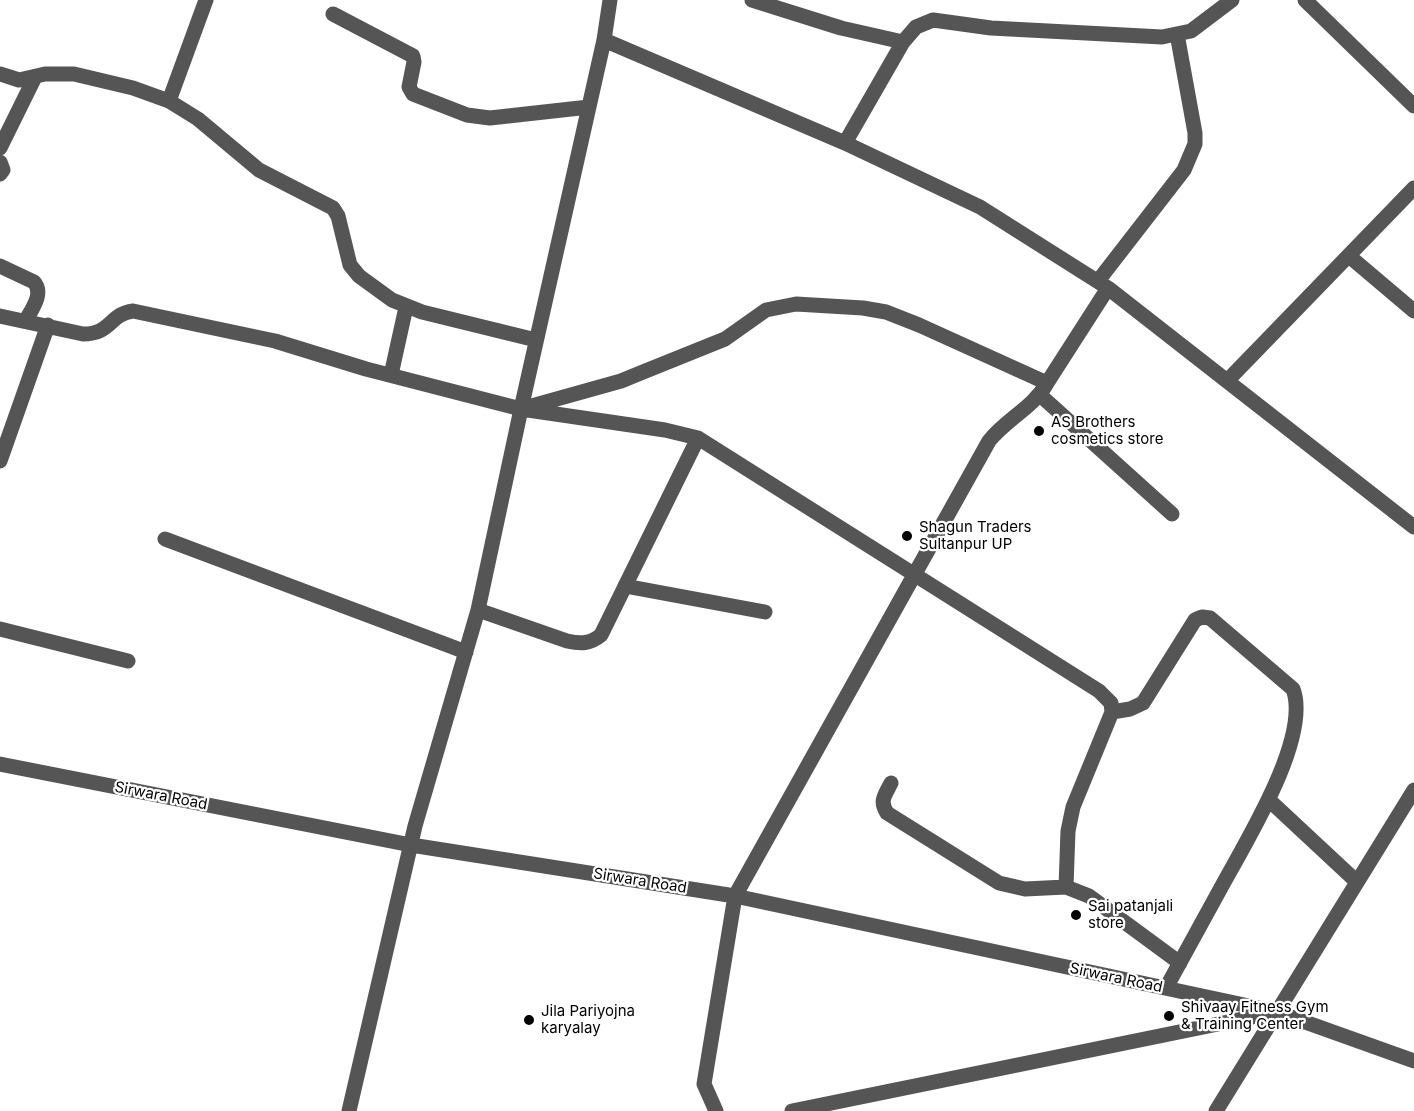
<!DOCTYPE html>
<style>
body{margin:0}
canvas{display:block;background:#fff}
</style>
<canvas width="1414" height="1111"></canvas>
<script>
const context = document.querySelector('canvas').getContext('2d');
context.lineJoin = 'round';
function stroke(path, color, width, dash) { context.strokeStyle = color; context.lineWidth = width; context.lineCap = dash ? 'butt' : 'round'; context.setLineDash(dash || []); context.stroke(path); }
function drawText(font, color, halo, rows, align = 'center') {
  context.font = font + ' Inter,sans-serif'; context.lineWidth = 4.5; context.setLineDash([]); context.textBaseline = 'middle'; context.strokeStyle = halo; context.fillStyle = color; for (const [text, x, y, turn = 0] of rows) {
    context.save(); context.translate(x, y); context.rotate((+turn || 0) * Math.PI / 180); context.textAlign = isNaN(turn) ? turn : align; if (halo) context.strokeText(text, 0, 0); context.fillText(text, 0, 0); context.restore();
  }
}
const minor = new Path2D(`
 M752,0L841,28L903,42L916,27L933,20L991,28L1162,37L1191,31L1232,0
 M1305,0L1414,106
 M333,14L413,56L414,62L409,87L413,94L467,115L490,118L589,107
 M604,40L845,143L980,207L1108,288L1227,381L1414,188
 M0,74L19,80L45,74H74L133,88L169,101L198,119L259,170L333,208L338,216L350,265L359,276L392,300L422,312L536,340
 M169,101L206,0
 M845,143L903,42
 M0,148L35,77
 M0,162L3,170L0,174
 M1349,256L1414,311
 M0,266L34,282C44,293 32,309 26,320
 M1098,281L1184,170L1195,144V133L1177,34
 M0,316L83,334C112,334 109,314 133,311L275,341L366,369L521,409L665,430L698,438L1099,691L1111,703L1112,712L1073,807L1068,831L1066,887
 M391,375L406,307
 M1227,381L1414,527
 M1040,395L1172,514
 M528,407L621,381L643,372L725,339L766,310L796,304L863,308L886,312L919,325L1047,383L1108,288
 M0,461L48,325
 M165,539L466,652
 M625,586L765,612
 M478,610L567,641C581,644 590,644 601,635L698,438
 M0,629L128,661
 M1112,712L1130,709L1143,703L1195,620L1202,617L1210,618L1293,689C1311,737 1247,840 1223,884C1204,918 1185,953 1166,988
 M0,764L411,845L735,896L1277,1012L1414,1061
 M891,783C885,795 879,801 887,813L999,883L1025,889L1066,887L1089,896L1180,963
 M1269,800L1357,882
 M349,1111L415,826L478,610L521,409L604,40L610,0
 M716,1111L704,1084L735,896L989,441C1006,419 1033,408 1047,383
 M792,1111L1272,1013
 M1216,1111L1414,790`);
const markers = [
 [1039,431,6,"#000"],
 [907,536,6,"#000"],
 [1076,915,6,"#000"],
 [1169,1016,6,"#000"],
 [529,1020,6,"#000"]
];
const poiNames = [
 ["AS Brothers",1051,422],
 ["cosmetics store",1051,439],
 ["Shagun Traders",919,527],
 ["Sultanpur UP",919,544],
 ["Sai patanjali",1088,906],
 ["store",1088,923],
 ["Shivaay Fitness Gym",1181,1007],
 ["& Training Center",1181,1024],
 ["Jila Pariyojna",541,1011],
 ["karyalay",541,1028]
];
const streetNames = [
 ["Sirwara Road",161,796,11],
 ["Sirwara Road",640,881,9],
 ["Sirwara Road",1116,978,12]
];
stroke(minor, '#555', 15);
for (const [x, y, r, color] of markers) { const dot = new Path2D(); dot.arc(x, y, r, 0, 2 * Math.PI); context.fillStyle = color; context.fill(dot); stroke(dot, '#fff', 2); }
drawText('15px', '#000', '#fff', poiNames, 'left');
drawText('15px', '#000', '#fff', streetNames);
</script>
